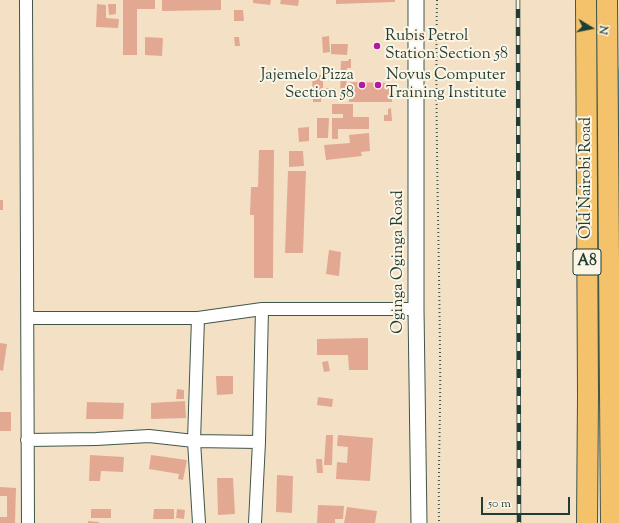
<!DOCTYPE html>
<style>
body{margin:0}
#map{position:relative;width:619px;height:523px;overflow:hidden;background:#f4e1c5;font-family:"Sorts Mill Goudy",serif}
canvas{display:block}
.north{position:absolute;left:571px;top:8px;width:40px;height:40px;-webkit-text-stroke:3px #fcf5e5;paint-order:stroke;rotate:100deg;font-size:11px;font-weight:700;line-height:16px;text-align:center;color:#1f3d34}
.north::after{content:'';display:block;margin:auto;width:14px;height:18px;background:#1f3d34;clip-path:polygon(50% 0,100% 100%,50% 72%,0 100%)}
.scale{position:absolute;left:481px;top:497px;width:89px;height:18px;box-sizing:border-box;border:2px solid #1f3d34;border-top:0;padding-left:5px;font-size:12px;line-height:14px;white-space:nowrap;color:#1f3d34;-webkit-text-stroke:3px #fcf5e5;paint-order:stroke}
</style>
<div id="map">
<canvas width="619" height="523"></canvas>
<div class="north">N</div>
<div class="scale">50 m</div>
</div>
<script>
const context = document.querySelector('canvas').getContext('2d');
context.lineJoin = 'round';
function stroke(path, color, width, dash) { context.strokeStyle = color; context.lineWidth = width; context.lineCap = dash ? 'butt' : 'round'; context.setLineDash(dash || []); context.stroke(path); }
function fillPath(path, color) { context.fillStyle = color; context.fill(path, 'evenodd'); }
function drawText(font, color, halo, rows, align = 'center') {
  context.font = font + ' "Sorts Mill Goudy",serif'; context.lineWidth = 4; context.setLineDash([]); context.textBaseline = 'middle'; context.strokeStyle = halo; context.fillStyle = color; for (const [text, x, y, turn = 0] of rows) {
    context.save(); context.translate(x, y); context.rotate((+turn || 0) * Math.PI / 180); context.textAlign = isNaN(turn) ? turn : align; if (halo) context.strokeText(text, 0, 0); context.fillText(text, 0, 0); context.restore();
  }
}
const stream = new Path2D(`
 M617,69L618,122`);
const building = new Path2D(`
 M123,0H155V9H137V55H123Z
 M162,0H221V10L162,11Z
 M253,0H271L270,5L253,3Z
 M281,0H299L298,6L280,4Z
 M336,0H395V2L336,4Z
 M97,4L106,5V18L119,19L118,28L96,27Z
 M108,4H116V14L109,15Z
 M234,10H243L244,21H234Z
 M329,36L330,52L323,53L322,37Z
 M145,37L163,38L162,56L145,55Z
 M234,37H239L240,46H235Z
 M331,44H348L347,55L331,54Z
 M349,59H351V68H347L346,98H340L341,61H348Z
 M312,75H323V88H336V96H321V102H313Z
 M350,82L392,83V102H349Z
 M332,104H353V117H369V129H338V139H332V118H343V114H332Z
 M391,108L392,121H384V115H388V109Z
 M317,118H329L328,138H317Z
 M309,127V141L299,142L298,128Z
 M369,133L370,151L361,152L362,156L326,160L324,145L350,143L349,135Z
 M259,150H274L273,278H254V215H250L251,187H258Z
 M289,151H303L304,166L289,167Z
 M288,171H306L303,253H285Z
 M0,200H3V210H0Z
 M329,250L341,252L339,276L326,274Z
 M368,338V370H349L348,355H317V339Z
 M0,343L7,344L3,371L0,370Z
 M328,361L330,371L324,372L322,362Z
 M216,376H233V394L217,395Z
 M177,389L184,390V399H176Z
 M318,397L333,399L332,407L317,405Z
 M185,401L186,418L151,419V403Z
 M87,402L124,403L123,419H86Z
 M0,412H11V431H0Z
 M326,435H333L332,465H324Z
 M338,435L373,438L370,481L336,479L337,462L347,463L348,447L337,446Z
 M90,455L124,457L123,472L101,471L100,481H89Z
 M151,455L187,460L183,480L178,479L179,474L149,469Z
 M316,459H322L323,473H317Z
 M277,475L293,476L292,513L276,512Z
 M217,478H233L235,514L218,515Z
 M0,487L16,488L15,523H0V517H7V496H0Z
 M318,505L344,506L343,519H335V523H317Z
 M347,507L377,511L375,523H344Z
 M91,509H111V518H91Z
 M154,509H174V519H153Z
 M177,509L185,510L184,519L176,518Z
 M88,521L99,522V523H88Z`);
const path = new Path2D(`
 M437,0C435,118 439,236 440,354C441,410 438,467 439,523`);
const minor = new Path2D(`
 M26,0L28,523
 M28,318H198L262,309H416
 M198,318L194,441L199,523
 M27,440L96,439L149,436L194,441L259,442
 M255,523L259,442L262,309`);
const tertiary = new Path2D(`
 M416,0V309L419,523`);
const trunk = new Path2D(`
 M586,0L588,396L587,523
 M607,0L611,523`);
const rail = new Path2D(`
 M518,0L519,523`);
const markers = [
 [377,46,4,"#b5179e"],
 [362,85,4,"#b5179e"],
 [378,85,4,"#b5179e"]
];
const shields = [
 [587,262,28]
];
const shieldNames = [
 ["A8",587,262]
];
const poiNames = [
 ["Rubis Petrol",385,37],
 ["Station Section 58",385,55],
 ["Jajemelo Pizza",354,76,"right"],
 ["Section 58",354,94,"right"],
 ["Novus Computer",386,76],
 ["Training Institute",386,94]
];
const streetNames = [
 ["Old Nairobi Road",587,178,-90],
 ["Oginga Oginga Road",399,262,-90]
];
stroke(stream, '#59bad8', 3.5);
fillPath(building, '#e3a892');
stroke(minor, '#3f564a', 14);
stroke(tertiary, '#3f564a', 17);
stroke(trunk, '#3f564a', 22);
stroke(path, '#3f564a', 2, [1, 3]);
stroke(minor, '#fff', 12);
stroke(tertiary, '#fff', 15);
stroke(trunk, '#f3c26a', 20);
stroke(rail, '#1f3d34', 4.5);
stroke(rail, '#fcf5e5', 3, [9]);
for (const [x, y, r, color] of markers) { const dot = new Path2D(); dot.arc(x, y, r, 0, 2 * Math.PI); context.fillStyle = color; context.fill(dot); stroke(dot, '#fcf5e5', 1.5); }
for (const [x, y, w] of shields) { const box = new Path2D(); box.roundRect(x - w / 2, y - 13, w, 26, 3); context.fillStyle = '#fcf5e5'; context.fill(box); stroke(box, '#1f3d34', 1); }
drawText('bold 15px', '#1f3d34', null, shieldNames);
drawText('16px', '#1f3d34', '#fcf5e5', poiNames, 'left');
drawText('16px', '#1f3d34', '#fcf5e5', streetNames);
</script>
